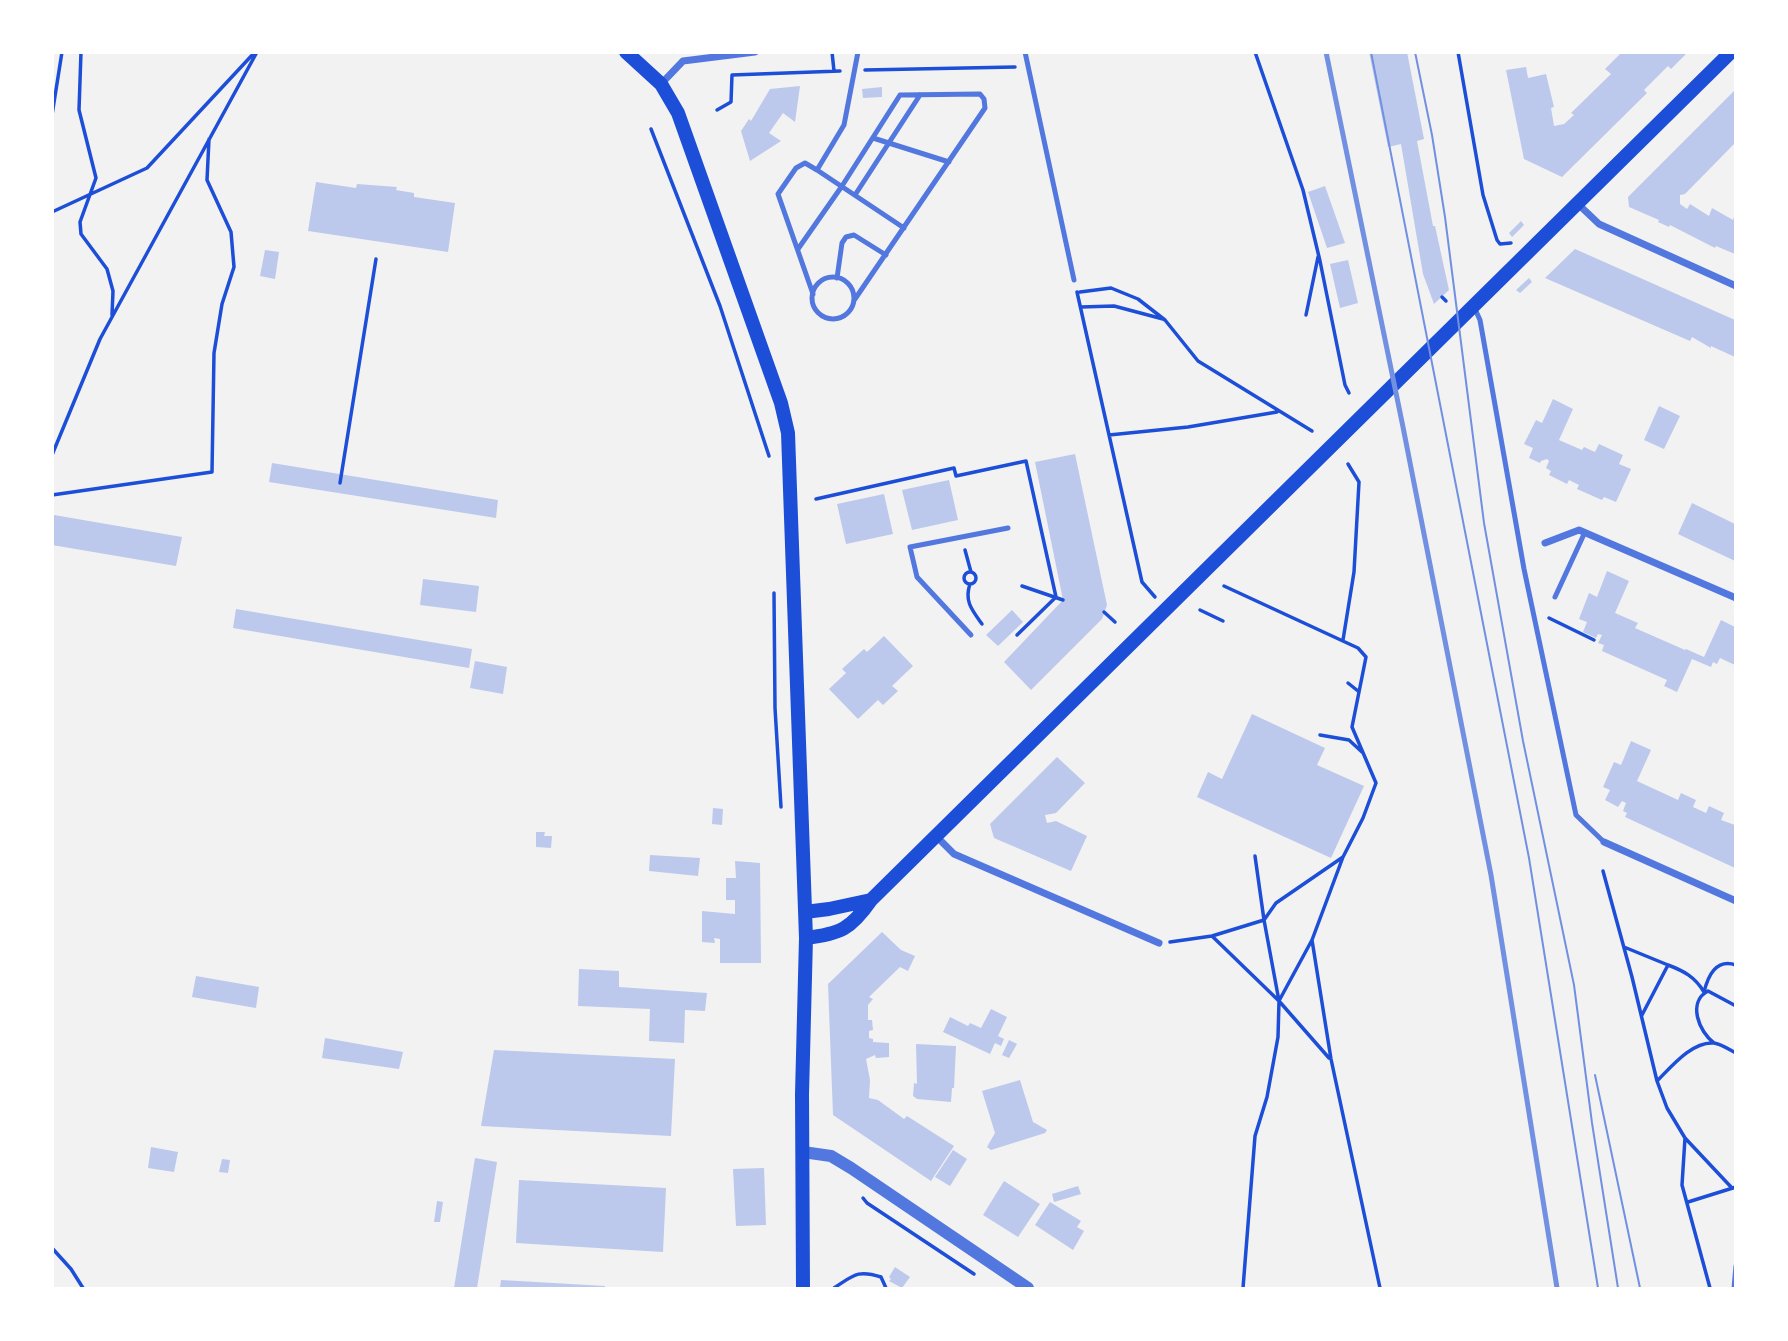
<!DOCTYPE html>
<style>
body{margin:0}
#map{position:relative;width:1788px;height:1341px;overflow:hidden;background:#f2f2f2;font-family:Ubuntu,sans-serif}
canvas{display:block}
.frame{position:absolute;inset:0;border:54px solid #fff;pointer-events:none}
</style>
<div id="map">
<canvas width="1788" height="1341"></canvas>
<div class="frame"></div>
</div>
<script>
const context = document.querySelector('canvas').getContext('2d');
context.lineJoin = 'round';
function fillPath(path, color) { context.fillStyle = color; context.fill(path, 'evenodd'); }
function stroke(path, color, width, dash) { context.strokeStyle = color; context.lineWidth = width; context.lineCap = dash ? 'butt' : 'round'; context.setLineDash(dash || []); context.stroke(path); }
const building = new Path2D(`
 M1369,52H1407L1424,139L1417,141L1433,226H1435L1449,290L1434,304L1423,274L1401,144L1388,147Z
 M1622,52H1688L1671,69L1668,66L1644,90L1647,93L1562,177L1524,159L1506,70L1526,67L1528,78L1546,74L1554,107L1551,108L1554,126L1564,124L1574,115L1571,113L1611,74L1605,69Z
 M800,86L795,122L783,113L769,133L781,141L750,161L741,131L749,119L751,121L770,89Z
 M882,87V97L863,98L862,89Z
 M1735,90V143L1685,194L1680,195V204L1687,209L1690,204L1709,216L1712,208L1733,220L1735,214V254L1716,246L1715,248L1670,225L1669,227L1658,222L1659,220L1629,207L1628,197Z
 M316,182L356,188L357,184L397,187L396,190L414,193V197L455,203L448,252L308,231Z
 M1325,186L1345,243L1327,248L1308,192Z
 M1521,221L1524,225L1512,237L1509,233Z
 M1575,249L1735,320V357L1711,346V348L1692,337L1690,341L1545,278Z
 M265,250L279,252L275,279L260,276Z
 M1348,260L1358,303L1340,308L1330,264Z
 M1529,278L1532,282L1520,293L1516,290Z
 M1553,399L1573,409L1559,440L1582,450L1584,447L1595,452L1599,444L1623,455L1619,464L1631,469L1616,502L1604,497L1602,500L1577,489L1579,485L1569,480L1567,484L1549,475L1551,471L1546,468L1549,461L1547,459L1541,461L1540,463L1529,458L1533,448L1524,444L1536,420L1542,423Z
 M1659,406L1680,416L1664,449L1644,440Z
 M1075,454L1107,605L1102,619L1031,690L1004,662L1063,600L1035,462Z
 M272,463L498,500L496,518L269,482Z
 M949,480L958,520L912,530L902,490Z
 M884,494L893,534L846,544L837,504Z
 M1692,503L1735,524V561L1678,534Z
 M54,515L182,537L176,566L52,545Z
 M1607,571L1629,581L1615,613L1638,623L1635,628L1685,650L1686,649L1704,657L1721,620L1735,627V665L1720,658L1717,664L1713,662L1711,667L1692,659L1677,692L1664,686L1667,680L1602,651L1604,645L1598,643L1602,635L1598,634L1596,638L1583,632L1587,622L1579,619L1589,593L1597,597Z
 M423,579L479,586L476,612L420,605Z
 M236,609L472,649L469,668L233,628Z
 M1012,610L1023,622L998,646L986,635Z
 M884,636L913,666L892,686L898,691L883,705L878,700L858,719L829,689L846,673L842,669L864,649L867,652Z
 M475,661L507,667L503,694L470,688Z
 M1252,714L1325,748L1317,765L1364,786L1331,858L1197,797L1208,772L1222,779Z
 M1631,741L1651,750L1637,781L1678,800L1681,793L1696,800L1693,807L1706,813L1709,806L1724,813L1721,820L1735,825V868L1625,817L1627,813L1623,811L1626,803L1622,801L1618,807L1605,800L1610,790L1603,787L1614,762L1621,765Z
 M1057,757L1085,783L1056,813L1045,815L1047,823L1056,821L1087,836L1071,871L994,838L990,824Z
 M713,808L723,809L722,825L712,824Z
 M536,832H545L544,836H552L551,848L536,847Z
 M650,855L700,858L698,876L649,871Z
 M735,861L760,863L761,963H720V939L714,938L715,943L702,942V911L735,914V900H726V878H736Z
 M882,932L901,950L915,956L908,971L900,967L869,997L873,999L868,1005V1020H872L873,1030L869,1031V1038L873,1039V1042L889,1043V1057L876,1058L875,1055L866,1059L870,1080L869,1098L878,1100L904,1119L907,1116L954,1146L931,1181L833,1115L828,984Z
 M579,969L619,971V987L707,993L705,1011L685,1010L684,1043L649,1041L650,1009L578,1006Z
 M196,976L259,987L256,1008L192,997Z
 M991,1009L1007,1017L998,1036L1004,1039L1001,1046L995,1043L990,1054L943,1032L950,1017L968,1026L970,1023L981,1028Z
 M325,1038L403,1052L399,1069L322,1058Z
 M1009,1040L1017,1044L1009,1058L1002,1055Z
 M916,1044L956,1046L954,1088H952L951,1102L917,1099L913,1096L914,1083L917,1084Z
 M494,1050L675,1059L671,1136L481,1126Z
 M1020,1080L1033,1122L1047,1130L1045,1133L991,1150L987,1147L995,1133L982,1091Z
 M151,1147L178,1152L174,1172L148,1168Z
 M953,1150L967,1159L950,1186L935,1177Z
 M475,1158L497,1162L477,1288H454Z
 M222,1159L230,1160L228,1173L219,1172Z
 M764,1168L766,1225L736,1226L733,1169Z
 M519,1180L666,1188L663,1252L516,1243Z
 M1004,1181L1040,1204L1018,1237L983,1215Z
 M1078,1186L1081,1194L1054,1202L1052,1194Z
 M437,1201L443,1202L440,1222H434Z
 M1050,1202L1081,1221L1077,1227L1084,1231L1073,1250L1035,1225Z
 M895,1267L910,1277L902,1288L889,1281L891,1279L889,1277Z
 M501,1280L605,1286V1288H500Z`);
const path = new Path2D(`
 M81,52L79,110L96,178L80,222L81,234L107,269L113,291L112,315
 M832,52L834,71
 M1255,52L1303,190L1320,261L1345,385L1349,393
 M1458,52L1483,195L1497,240L1500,244L1511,243
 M865,70L1015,67
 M717,110L731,102L732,75L840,71
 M52,115L62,52
 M651,129L720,306L769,456
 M52,212L147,168L255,52
 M1077,292L1142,582L1155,597
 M1080,292L1111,288L1138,299L1165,320L1198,361L1312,431
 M1442,297L1446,301
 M1081,307L1114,306L1163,319
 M1306,315L1318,257
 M1109,435L1188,427L1277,412
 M52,455L100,339L257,52
 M340,483L376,259
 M52,495L212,472L214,353L222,304L234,267L231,232L207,180L209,139
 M816,499L954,468L956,476L1026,461L1056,597L1017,635
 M965,550L971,572
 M964 578a6 6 0 1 1 12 0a6 6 0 1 1-12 0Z
 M970,584C964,601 972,610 982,624
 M1022,586L1063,600
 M774,593L775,708L781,807
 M1200,610L1223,621
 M1104,612L1115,622
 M1549,618L1594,640
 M1343,640L1354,572L1359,482L1348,464
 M1348,683L1358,691
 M1320,735L1349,740L1362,752
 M1603,871L1632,977L1657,1081L1667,1108L1685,1138L1682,1185L1710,1288
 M1213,937L1279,1001L1329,1058
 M1312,940L1331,1059L1380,1288
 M1170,942L1212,936L1264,920L1276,903L1343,857L1363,818L1376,783L1352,727L1366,657L1358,648L1224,586
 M1624,947L1668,965L1642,1015
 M1668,965C1684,971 1695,977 1704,992
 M1704,992C1708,976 1716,958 1736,965
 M1280,999L1312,940L1343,857
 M1714,1043C1699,1032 1687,1002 1708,991L1736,1006
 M1657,1081C1671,1067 1692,1041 1714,1043C1721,1044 1730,1050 1736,1053
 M1685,1138L1732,1188
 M863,1198L867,1203L974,1274
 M1688,1202L1736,1187
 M52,1248L71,1269L83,1288
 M834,1288C853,1276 857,1269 881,1277L886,1288
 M1243,1288L1255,1136L1267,1097L1278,1037L1279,1001L1264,920L1255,856`);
const service = new Path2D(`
 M1025,52L1074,280
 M873,138L949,162
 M817,170L844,125L858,52
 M855,195L920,95
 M798,249L842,186L900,95L980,94L984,99L985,108L855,299
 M812 298a21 21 0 1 1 42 0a21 21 0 1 1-42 0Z
 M837,278L842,243L846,237L854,235L886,255
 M813,294L778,194L796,168L805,163L817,170L904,228
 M1475,309L1480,320L1524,569L1576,815L1604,842
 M1555,597L1585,532
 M971,635L917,577L910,547L1008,528
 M1734,1288L1736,1266`);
const minor = new Path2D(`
 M661,84L683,61L755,52
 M1578,204L1599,224L1736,286
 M1545,543L1579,530L1736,598
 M936,836L954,854L1159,943
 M1604,842L1736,901`);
const tertiary = new Path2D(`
 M803,1152L831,1156L851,1168L1028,1288`);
const secondary = new Path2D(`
 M626,52L661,84L678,113L781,403L788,433L806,938L802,1094L803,1288
 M805,912L829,909L871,900
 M806,938C840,934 851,929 871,900L1731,52`);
const tram = new Path2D(`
 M1371,52L1529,858L1598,1288
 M1415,52L1432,135L1445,217L1484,523L1523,741L1574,985L1592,1123L1618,1288
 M1595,1075L1640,1288`);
const rail = new Path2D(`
 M1326,52L1403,427L1491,875L1557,1288`);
fillPath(building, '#bdc9ec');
stroke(path, '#1d4ed8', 3.5);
stroke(service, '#5277de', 5);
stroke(minor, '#5277de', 7);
stroke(tertiary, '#5277de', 12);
stroke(secondary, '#1d4ed8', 14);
stroke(tram, '#7290e2', 2);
stroke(rail, '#7290e2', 5);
</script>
